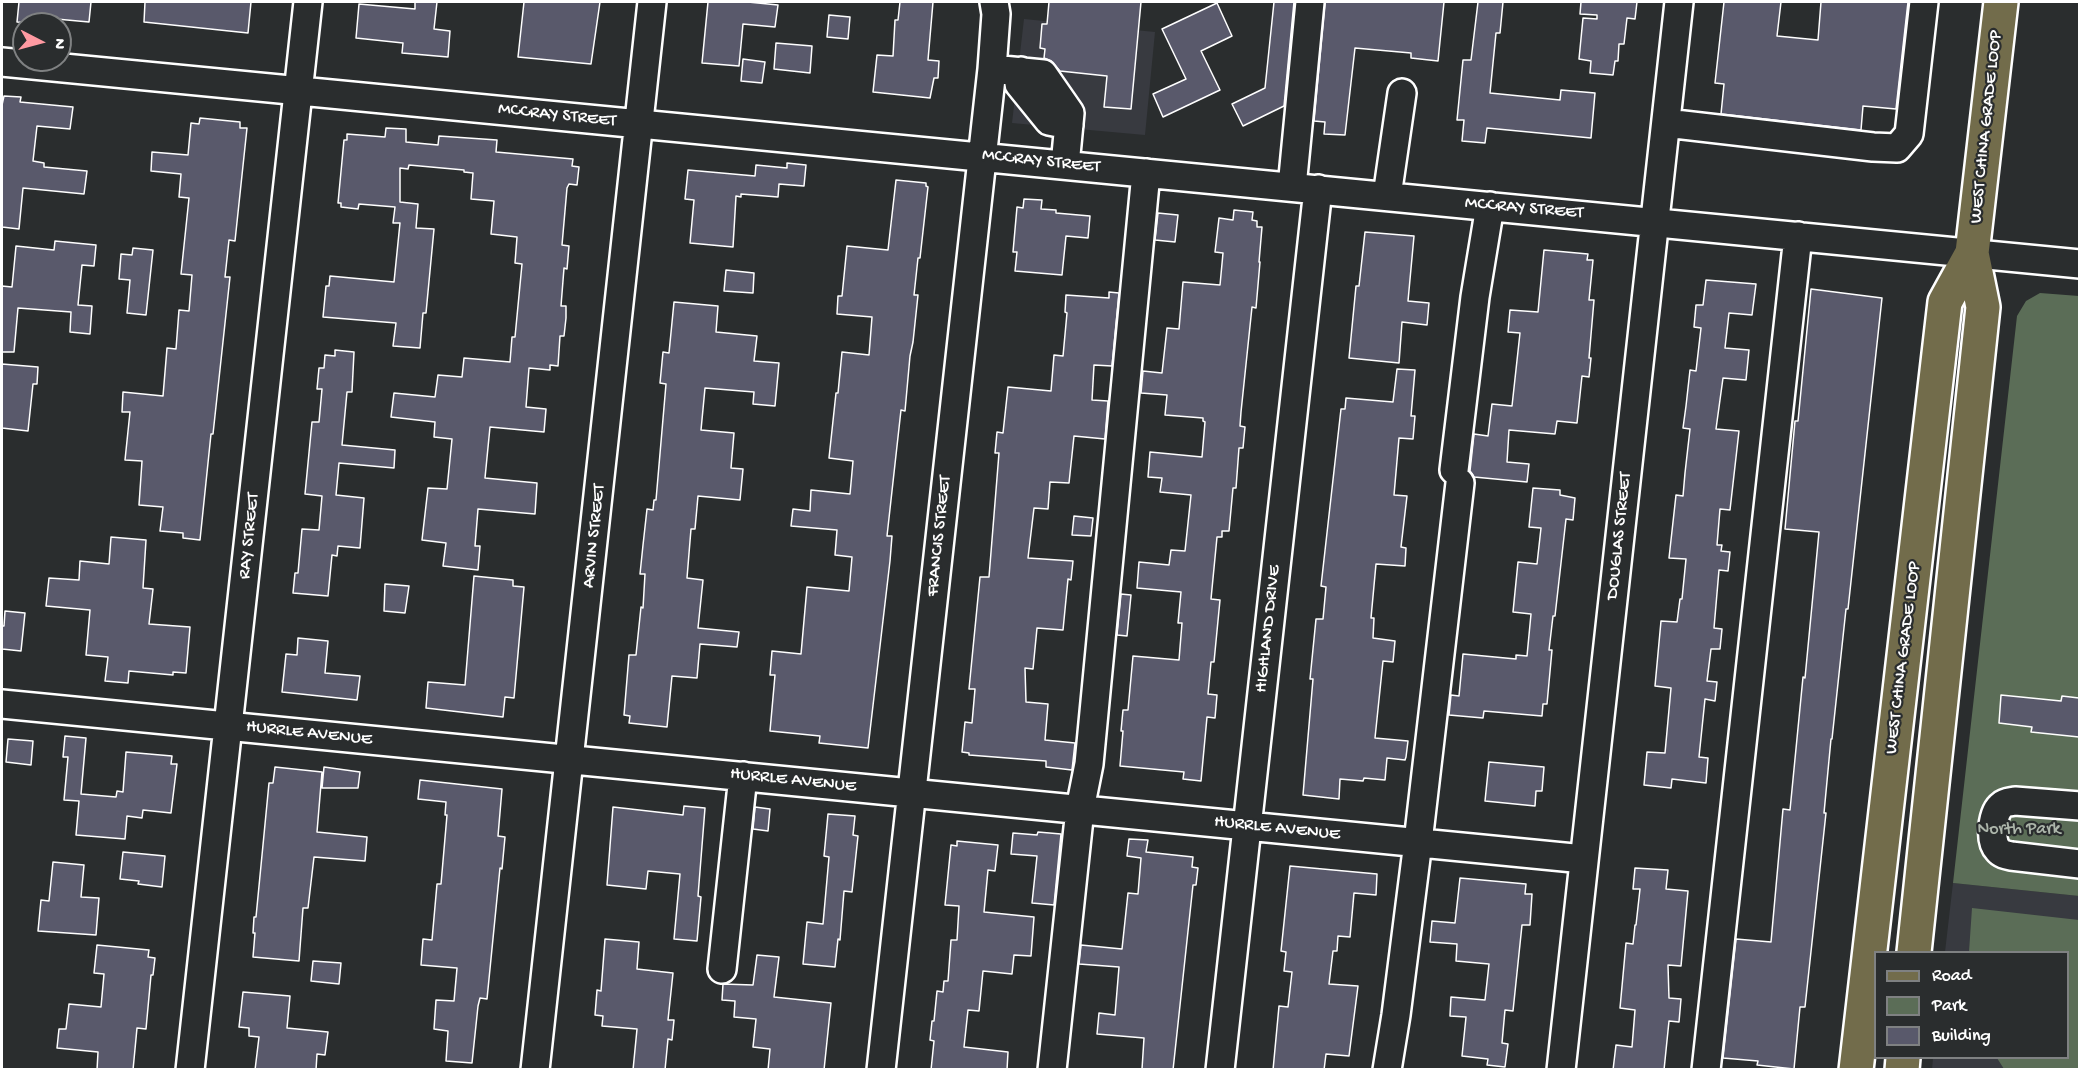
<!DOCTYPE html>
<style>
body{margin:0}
#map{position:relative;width:2081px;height:1071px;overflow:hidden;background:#2a2d2e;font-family:"Gochi Hand",sans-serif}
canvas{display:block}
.frame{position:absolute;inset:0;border:3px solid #fff;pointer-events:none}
.legend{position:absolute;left:1874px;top:951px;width:195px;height:108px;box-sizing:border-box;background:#2a2d2e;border:2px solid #7f8182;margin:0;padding:8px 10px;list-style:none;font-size:18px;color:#fff}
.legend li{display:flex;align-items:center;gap:12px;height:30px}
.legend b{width:30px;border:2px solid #7f8182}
.north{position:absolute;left:12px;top:12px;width:60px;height:60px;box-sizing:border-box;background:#2a2d2e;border:2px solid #7f8182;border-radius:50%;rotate:96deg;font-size:16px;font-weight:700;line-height:24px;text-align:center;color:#fff}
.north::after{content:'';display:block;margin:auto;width:21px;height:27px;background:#ff9aa2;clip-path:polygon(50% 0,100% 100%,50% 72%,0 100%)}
</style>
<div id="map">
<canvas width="2081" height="1071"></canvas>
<div class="frame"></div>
<ul class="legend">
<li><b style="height:8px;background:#726c4b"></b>Road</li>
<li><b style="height:16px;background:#5b6d57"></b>Park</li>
<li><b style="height:16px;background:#59596b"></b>Building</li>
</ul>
<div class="north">N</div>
</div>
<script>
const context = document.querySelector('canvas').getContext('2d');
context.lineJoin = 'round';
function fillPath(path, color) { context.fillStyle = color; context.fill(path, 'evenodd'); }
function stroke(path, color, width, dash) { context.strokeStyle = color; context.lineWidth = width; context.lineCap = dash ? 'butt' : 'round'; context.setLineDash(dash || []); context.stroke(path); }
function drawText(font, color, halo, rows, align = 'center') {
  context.font = font + ' "Gochi Hand",sans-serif'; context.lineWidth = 4.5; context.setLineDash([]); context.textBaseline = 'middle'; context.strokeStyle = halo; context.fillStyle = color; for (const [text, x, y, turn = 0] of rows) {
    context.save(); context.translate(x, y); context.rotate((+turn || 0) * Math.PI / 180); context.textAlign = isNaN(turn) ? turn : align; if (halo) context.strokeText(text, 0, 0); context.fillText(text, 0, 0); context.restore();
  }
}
const built = new Path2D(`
 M1024,19L1155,32L1145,135L1012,123Z
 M1953,883L2079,896V1069L1932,1070L1933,1058H2068V952H1945Z`);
const green = new Path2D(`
 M2040,293L2079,296V896L1953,883L2017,316L2026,301Z
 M1972,908L2079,920V1069H2004L1997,1058H2068V952H1969Z`);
const building = new Path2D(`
 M19,2H91L89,22L56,19L55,24L17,22Z
 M145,2H251L248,33L144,22Z
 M415,2H437L434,29L450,31L448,57L402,53L403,43L356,38L359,4L415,9Z
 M524,2H600L591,64L518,57Z
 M708,2H748L778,5L775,27L743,24L739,66L702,63Z
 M900,2H933L928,60L939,61L938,78H934L930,98L873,92L877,55L893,56L895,20H898Z
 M1049,2H1141L1131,109L1104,107L1107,76L1060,71L1051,61L1044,58L1045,49L1040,48L1042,24H1047Z
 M1274,2H1294L1284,106L1243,126L1232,104L1265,88Z
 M1325,2H1444L1438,61L1411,58V53L1355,48L1345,135L1324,134L1325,122L1314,121Z
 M1478,2H1503L1500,33H1496L1490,93L1560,100L1561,90L1595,93L1591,138L1487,128L1485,143L1462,141L1464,120H1457L1463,60H1471Z
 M1581,2H1637L1635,19L1627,18L1624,44H1619L1618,61H1615L1613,75L1590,73L1591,61L1579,59L1583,18L1597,19V15L1580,14Z
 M1724,2H1781L1777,36L1818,40L1821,2H1908L1896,109L1863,106L1861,130L1721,114L1724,84L1715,83Z
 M1217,3L1232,36L1201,51L1220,90L1163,117L1153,94L1186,79L1162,29Z
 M829,15L850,17L848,39L827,37Z
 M776,43L812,46L810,73L774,69Z
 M743,59L765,62L762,83L741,81Z
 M4,96L21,97L20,102L73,107L70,129L37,126L33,161L44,163V167L87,171L84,194L23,188L19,229L2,227V105Z
 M200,118L240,122V128H247L235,241L229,240L225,277H230L213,434H211L200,540L183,538V533L160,531L163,507L139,505L142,461L125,460L130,412H122L123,392L163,396L167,348L176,349L179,310L189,311L192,275L181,274L189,198L179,197L181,174L151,171L152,152L188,155L191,123L199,124Z
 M386,128L406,129V142L438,145L439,136L497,140L496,152L573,159L572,166L579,167L577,185L569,184L567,188L562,245L569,246L567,269L564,268L561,306H566V318L564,336H560L558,366L550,365V370L529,368L526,407L546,409L544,432L490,427L485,478L537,483L535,514L478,509L475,546H480L478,570L443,566L446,543L422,540L428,488L447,489L452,439L434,437L435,422L391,417L394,393L435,397L438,375L462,377L464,358L510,362L512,337H515L522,264L515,263L517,237L491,234L494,201L471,199L473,173L464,172V170L409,165L408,169L400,168V202L418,204L416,228L434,229L426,313H423L420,348L393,346L396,323L323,317L326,286H329L330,276L394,282L400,223H393L395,207L359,204L358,209L341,207V203H338L344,140H347V134L385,137Z
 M787,163L806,165L804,186L779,184L778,197L741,194V197L736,196L733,247L690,243L694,200L685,199L688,170L755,176L756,165L787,168Z
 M896,180L926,183V186L928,187L920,258H918L914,295H918L913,342L910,356L905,411L901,410L887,536H892L890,561L868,748L819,743L820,736L770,731L775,675H770L772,651L801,654L807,587L849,591L852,557L835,555L837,530L791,526L793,509L810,511L811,490L850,494L853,461L829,458L836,393H838L842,352L869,355L872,317L837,314L838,296H842L847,246L888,250Z
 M1024,199L1042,200L1041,209L1056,210V213L1090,216L1088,238L1066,236L1062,275L1015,271L1017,252H1013L1017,207L1023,208Z
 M1234,210L1253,212L1252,220L1257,221V227H1262L1259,262H1260L1256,308L1252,307L1241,412L1240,426L1245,427L1243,448H1239L1236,488H1233L1229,531H1222V537H1217L1211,599L1220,600L1214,662H1211L1208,694L1217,695L1215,718L1207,717L1201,781L1183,779L1184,772L1120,766L1123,731H1121L1123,710H1128L1133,656L1179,660L1182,623H1178L1181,592L1137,588L1139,562L1169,565L1171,550L1185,551L1191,495L1160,492L1162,478L1148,477L1150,452L1202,457L1205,422L1203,421V418L1165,415L1167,395L1141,393L1143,371L1162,373L1167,328L1179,329L1183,282L1220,285L1223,253L1215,252L1219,218L1233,220Z
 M1158,213L1178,215L1175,242L1155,240Z
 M1365,232L1414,236L1408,301L1429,303L1427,325L1402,322L1399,363L1349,358L1356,286H1359Z
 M55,241L96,245L94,266L82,265L78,305L92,306L90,334L70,332L71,312L18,308L14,352H2V286L12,287L16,246L54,250Z
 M133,248L153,250L146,315L127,313L130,280L119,279L121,254L132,255Z
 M1544,250L1588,254L1587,260H1593L1589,300H1594L1589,358H1591L1589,377L1582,376L1577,423L1557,421L1555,434L1509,430L1507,462L1529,464L1527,482L1474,477L1470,471L1474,434L1488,436L1492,404L1512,406L1520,333L1508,332L1510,310L1538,312Z
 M726,270L754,273L753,293L724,291Z
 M1706,280L1756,284L1752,315L1729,313L1725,348L1749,350L1746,380L1723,378L1716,429L1739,431L1730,510L1720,509L1717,545H1722L1721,551L1730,552L1728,571L1719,570L1714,628L1722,629L1720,649H1711L1707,681L1717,682L1715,701L1705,699L1699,757L1708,758L1706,783L1672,779L1671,788L1644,785L1647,752L1665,753L1671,688L1655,686L1661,621L1677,622L1680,599H1682L1686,559L1669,558L1676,495L1683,496L1685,473L1690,429L1683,428L1686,406L1690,370L1696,371L1701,328L1694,327L1696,305H1703Z
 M1811,289L1882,298L1848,609H1846L1832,739H1831L1824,813H1826L1805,1007H1800L1794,1069L1757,1065L1758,1061L1723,1058L1736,939L1771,942L1783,809L1790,810L1803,677L1805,678L1819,532L1785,529L1795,421H1798Z
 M1109,292L1119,293L1112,366L1094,365L1092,400L1108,401L1105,439L1074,436L1069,483L1050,482L1048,509L1034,508L1028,558L1073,561L1071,580L1068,579L1063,630L1037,628L1033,669L1025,668L1026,702L1048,704L1045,740L1075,743L1072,770L1046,767V761L969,755V753L962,752L965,722L972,723L975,689H969L980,577H989L999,453H995L997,432L1003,433L1008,387L1051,391L1054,355L1063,356L1067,313L1065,312L1066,295L1109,298Z
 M674,302L718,306L716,332L757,336L754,361L779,363L775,406L753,404L754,392L705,388L701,430L734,433L731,468L743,469L740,500L698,496L695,529H691L687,578L703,580L698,628L739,632L737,647L700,644L697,678L672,676L667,727L629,723L630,716L624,715L629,655H636L641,607L643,608L645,574H640L643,545L647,509L653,510L654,500H656L666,384L660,383L663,352L669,353Z
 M335,350L354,352L352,392H347L342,445L395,450L394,468L339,463L336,495L364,498L360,548L338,546L337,556L332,555L328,596L293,593L295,573H298L302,529L319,530L322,496L305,494L312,422H319L322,389H317L319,368H324L325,355L335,356Z
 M2,364L38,367L37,384H33L28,431L2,428Z
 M1397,369L1415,370L1411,416H1415L1413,439L1399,438L1394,495L1407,496L1401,547L1406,548L1405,566L1376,564L1371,618H1374L1373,638L1395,641L1393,662L1383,661L1375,738L1408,741L1406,757L1405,760L1387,758L1385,780L1364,778L1363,781L1340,779L1339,799L1303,795L1313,679H1310L1316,619H1323L1326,587L1321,586L1341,409H1345L1346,398L1393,402Z
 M1533,488L1560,490V495L1575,498L1573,520L1566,519L1555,616H1553L1549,650H1552L1547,704H1543L1542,716L1484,711L1483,718L1449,715L1451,695L1459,696L1463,654L1516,659V655L1527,656L1531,614L1513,612L1518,562L1537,564L1541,528L1529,527Z
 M1074,516L1093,518L1091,536L1072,535Z
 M111,537L146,540L143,588L153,589L149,624L190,627L186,673L173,672V675L129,671L128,683L105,681L108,657L86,655L90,610L46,606L49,578L79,580L80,561L109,564Z
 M474,576L513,580V586L524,587L514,698L505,697L503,717L426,708L428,682L465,685Z
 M385,584L409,586L405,613L384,611Z
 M1121,594L1131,595L1127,636L1117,635Z
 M5,611L25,613L21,651L2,649V626H4Z
 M298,638L328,641L325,673L360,676L357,700L282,692L286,654L297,655Z
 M2001,695L2061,701L2062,696L2079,698V737L2031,732L2032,727L1999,723Z
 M65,736L86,738L81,794L116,797L117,791L123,792L126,752L172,756L171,764H177L171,813L143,810L142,818L127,816L125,839L76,835L79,801L64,800L68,757H63Z
 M8,739L33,741L31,765L6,762Z
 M1489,762L1544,767L1542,791H1536L1535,806L1485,801Z
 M275,767L322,772L317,832L367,837L365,861L314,857L308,908H303L299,961L253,957L255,933H253L254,917H256L269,783H273Z
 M324,767L360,772L358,788H322Z
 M420,780L502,789L498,836L505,837L502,869L500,868L487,999L480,998L478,1006L472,1063L446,1061L448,1031L434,1029L436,1000L454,1001L457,968L421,965L423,939L432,940L437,884H441L447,815H445L446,802L418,799Z
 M684,806L705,808L698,896L701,897L697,941L674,939L680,874L648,871L646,889L607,885L613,807L683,815Z
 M755,807L770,809L768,831L753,829Z
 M828,814L855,816L853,835L858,836L852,892L844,891L840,940L838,939L835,967L803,964L807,922L823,924L829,857L824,856Z
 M1038,832L1061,834L1054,905L1032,903L1037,856L1011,854L1013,833L1037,835Z
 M1129,839L1148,840L1146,852L1193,857L1192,867L1198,868L1196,885H1193L1173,1070L1142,1069L1144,1038L1097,1034L1099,1013L1115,1015L1119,967L1079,964L1081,945L1122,949L1128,893L1138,894L1141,858L1127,856Z
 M957,841L998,845L995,871L988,870L984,912L1034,917L1031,956L1014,955L1012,974L983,971L979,1011L968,1010L964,1047L1008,1052L1007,1070H931L934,1041L930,1040L932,1021H934L937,991L943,992L944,981H948L951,940H957L959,906L945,905L951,845L957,846Z
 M123,852L165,856L162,887L138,884L139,881L120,879Z
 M53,862L84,865L81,897L99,898L96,935L38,931L41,900L49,901Z
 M1290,866L1377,874L1376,895L1354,893L1350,937L1338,936L1337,951H1333L1329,984L1358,986L1349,1056L1326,1054L1324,1070H1273L1279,1006L1288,1007L1292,972L1284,971L1286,952L1281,951Z
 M1635,868L1668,870L1666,889L1688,891L1681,966L1668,965L1669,998L1681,999L1679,1022L1669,1021L1664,1070H1613L1616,1045L1632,1047L1635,1010L1620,1008L1626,943L1633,944L1635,925H1636L1640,889H1633Z
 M1460,878L1526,884L1525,894H1532L1530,925H1522L1513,1011L1505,1010L1502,1043L1508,1044L1505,1067L1487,1065L1488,1059L1462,1056L1466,1017L1450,1016L1451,997L1485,1000L1489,964L1456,961L1457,944L1430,942L1432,921L1455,923Z
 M605,939L639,942L637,969L673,973L668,1020H674L672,1040L668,1039L665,1070H633L637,1029L602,1026L603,1016L595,1015L597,990L601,991Z
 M97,945L149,950L148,957L155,958L153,975H151L146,1029L137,1028L133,1070H97L98,1052L57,1048L59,1029H66L69,1004L101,1007L104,974L94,973Z
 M757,955L779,957L774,997L831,1003L824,1070H768L770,1049L753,1047L756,1019L734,1017L735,1001L722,1000L723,984L753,985Z
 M313,961L341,963L339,984L311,981Z
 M243,992L290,996L287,1028L328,1032L325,1055L317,1054L316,1070H255L259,1037L249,1036V1028L239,1027Z`);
const minor = new Path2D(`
 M2,62L2080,264
 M992,69L1043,74L1070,113L1065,165
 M1021,71L1019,84L1049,121L1069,125
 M1666,123L1873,147L1897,148L1909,134L1924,2
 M1292,187L1310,2
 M1387,196L1402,93
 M1454,470L1475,297L1490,206
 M2,704L1584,859
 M2080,806L2015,801C2010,802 2005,802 2002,805C1992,812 1989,841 1998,850C2001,854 2006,855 2011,856L2080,864
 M722,969L743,776
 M190,1070L308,2
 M535,1070L652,2
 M881,1070L992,69L996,14L994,2
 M1052,1070L1080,809L1089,764L1146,173
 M1220,1070L1318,189
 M1387,1070L1396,1015L1418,842L1460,483
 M1561,1070L1679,2
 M1706,1070L1798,236`);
const major = new Path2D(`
 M1914,952L1983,307L1972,253L2001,2
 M1856,1070L1945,302L1972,253
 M1902,1070L1903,1058`);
const streetNames = [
 ["MCCRAY STREET",557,116,6],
 ["WEST CHINA GRADE LOOP",1987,127,-84],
 ["MCCRAY STREET",1041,162,6],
 ["MCCRAY STREET",1524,209,5],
 ["RAY STREET",250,536,-84],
 ["ARVIN STREET",595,536,-84],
 ["FRANCIS STREET",940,536,-84],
 ["DOUGLAS STREET",1620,536,-84],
 ["HIGHLAND DRIVE",1269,629,-84],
 ["WEST CHINA GRADE LOOP",1904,658,-83],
 ["HURRLE AVENUE",309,734,6],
 ["HURRLE AVENUE",793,781,6],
 ["HURRLE AVENUE",1277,829,6]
];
const parkNames = [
 ["North Park",2019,830]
];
fillPath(built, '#383a40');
fillPath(green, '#5b6d57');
fillPath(building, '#59596b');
stroke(building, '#fff', 1.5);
stroke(minor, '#fff', 32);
stroke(major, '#fff', 38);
stroke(minor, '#2a2d2e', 27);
stroke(major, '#726c4b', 33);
drawText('18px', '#fff', '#2a2d2e', streetNames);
drawText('18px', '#adb6ab', '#2a2d2e', parkNames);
</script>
